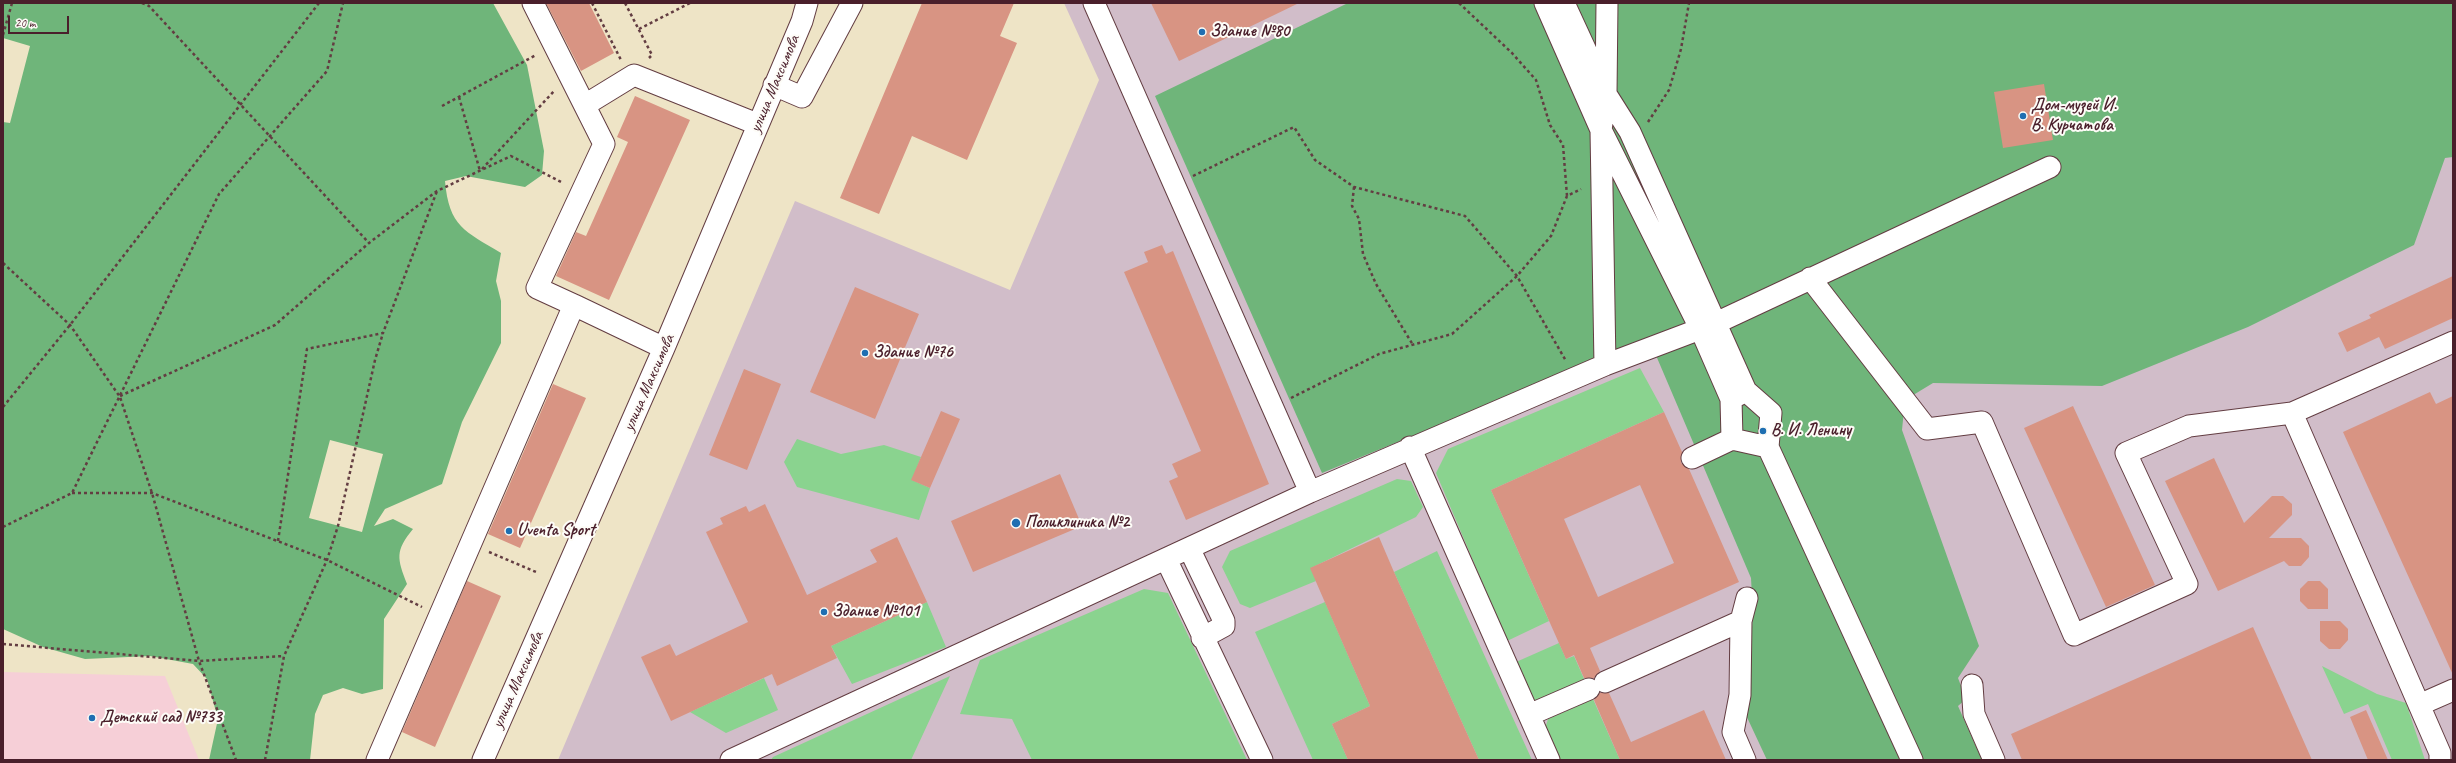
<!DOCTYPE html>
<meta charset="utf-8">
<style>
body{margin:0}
#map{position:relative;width:2456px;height:763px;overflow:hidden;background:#eee4c6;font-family:Caveat,sans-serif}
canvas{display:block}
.frame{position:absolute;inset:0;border:4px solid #4a1f2b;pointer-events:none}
.scale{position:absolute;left:8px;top:16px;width:61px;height:18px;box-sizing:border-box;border:2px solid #4a1f2b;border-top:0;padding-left:5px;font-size:12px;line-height:14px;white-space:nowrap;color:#4a1f2b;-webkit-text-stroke:3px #fdfcf7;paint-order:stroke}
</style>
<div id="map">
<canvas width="2456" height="763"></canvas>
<div class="frame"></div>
<div class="scale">20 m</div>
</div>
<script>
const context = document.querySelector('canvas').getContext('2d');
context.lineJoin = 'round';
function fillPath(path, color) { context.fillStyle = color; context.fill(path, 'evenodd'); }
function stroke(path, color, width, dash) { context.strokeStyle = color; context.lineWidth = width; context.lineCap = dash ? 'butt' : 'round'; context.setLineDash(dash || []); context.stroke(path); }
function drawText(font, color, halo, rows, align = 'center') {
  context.font = font + ' Caveat,sans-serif'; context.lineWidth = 4; context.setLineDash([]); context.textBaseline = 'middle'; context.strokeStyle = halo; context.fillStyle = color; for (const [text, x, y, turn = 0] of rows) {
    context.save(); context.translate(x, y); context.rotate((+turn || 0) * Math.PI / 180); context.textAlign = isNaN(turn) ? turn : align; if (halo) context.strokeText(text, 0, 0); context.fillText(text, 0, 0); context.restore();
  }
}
const built = new Path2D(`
 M3,672L165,676L199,760H3Z`);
const industrial = new Path2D(`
 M1064,3H2453V760H558L795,201L1010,290L1099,80Z`);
const green = new Path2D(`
 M1640,368L1664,412L1491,490L1549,621L1507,641L1436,473L1448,449Z
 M797,439L841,454L884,445L921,457L912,480L930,488L919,520L797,487L784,462Z
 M1397,479L1411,481L1423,507L1416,517L1311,568L1316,581L1250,608L1240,604L1222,567L1230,551Z
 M1437,551L1532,760H1479L1394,572Z
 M1144,589L1168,593L1247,760H1032L1012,719L960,714L980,660Z
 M927,602L946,647L852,684L831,646Z
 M1325,602L1370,706L1332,724L1348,760H1313L1255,632Z
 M1559,643L1566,659L1574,656L1585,681L1534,703L1516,662Z
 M2322,666L2377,694L2406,703L2425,760H2392L2368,704L2344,714Z
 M950,676L911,760H771L773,757Z
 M764,678L778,710L726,733L690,712Z
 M1593,699L1620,760H1556L1544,732L1548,719Z`);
const forest = new Path2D(`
 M3,3H493L527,65L544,151L542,175L525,187L466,176L445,181C449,227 465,231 501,253L496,281L501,301V343L462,422L442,484L385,509L374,526L393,519L413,529C395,551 397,558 407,584L384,619L383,689L362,694L343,688L323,695L315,714L310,760H209L218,719L207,679L193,664L150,656L85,659L43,647L3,629V122L10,123L30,46L3,38ZM330,440L383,454L362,532L309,518Z
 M1348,3H2453V157L2445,158L2414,245L2248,327L2102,386L1933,383L1905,400L1902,430L1979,646L1958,678L1966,699L1958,706L1982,760H1767L1745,713L1753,615L1751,578L1649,339L1322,473L1155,96Z`);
const building = new Path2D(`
 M546,3H589L614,53L581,71Z
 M922,3H1014L1000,36L1017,43L967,160L912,136L879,214L840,198Z
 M1151,3H1299L1179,61Z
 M2044,84L2053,140L2003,148L1994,92Z
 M635,96L690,120L609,300L556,276L576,232L586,236L628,142L617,137Z
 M1162,245L1166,254L1173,251L1269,484L1186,520L1169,481L1178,477L1172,464L1201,451L1124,272L1148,262L1144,252Z
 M2453,276V318L2385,349L2379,337L2347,352L2338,333L2371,318L2369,315Z
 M855,287L919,314L875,419L810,392Z
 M744,369L781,384L747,470L709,455Z
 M553,384L586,398L520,548L488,534Z
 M2430,392L2436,404L2453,396V675L2343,432Z
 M2073,406L2155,585L2106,607L2024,428Z
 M941,411L960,419L930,488L911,480Z
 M1664,412L1682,452L1681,463L1689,469L1739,582L1590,648L1600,671L1594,678H1584L1574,655L1566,659L1491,490ZM1640,485L1674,563L1598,597L1564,519Z
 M2214,458L2244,523L2272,496H2283L2292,504V515L2269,538H2301L2309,546V557L2301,566H2289L2284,561L2218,591L2165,481Z
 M1060,474L1082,526L973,572L951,521Z
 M765,504L807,595L877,562L870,550L897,537L927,602L831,646L837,658L777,686L772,674L671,721L641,657L670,644L676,656L748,622L706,532L723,524L720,518L746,506L749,512Z
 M1379,537L1394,572L1479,760H1348L1332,724L1370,706L1310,568Z
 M467,581L501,596L435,747L402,732Z
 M2308,581H2320L2328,589V609H2308L2300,601V589Z
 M2320,621H2340L2348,629V640L2340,649H2329L2320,641Z
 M2253,627L2312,760H2022L2011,734Z
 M1600,693H1609L1631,742L1704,710L1726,760H1620L1594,700Z
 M2366,710L2388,760H2368L2350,717Z`);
const path = new Path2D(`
 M142,3L149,6L369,243
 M592,3L621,60
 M625,3L652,55L649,58
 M1459,3L1512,53L1536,80L1550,125L1563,145L1567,196
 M639,29L690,3
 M3,35L12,3
 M459,97L480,171
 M442,106L536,55
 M1648,122L1669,90L1681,49L1689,3
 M482,169L555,90
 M1193,176L1294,127L1315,160L1354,187L1465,216L1517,276L1566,361
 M1354,187L1352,206L1359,219L1363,254L1376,284L1413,345
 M3,263L70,325L120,397L152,493L199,661L236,760
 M120,396L275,325L369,243L437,191L511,156L563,183
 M1291,398L1379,354L1452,334L1517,276L1551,236L1567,196L1581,189
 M3,407L70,325L319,3
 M72,493H152L327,560L422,607
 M3,527L72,493L219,194L327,71L343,3
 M278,541L307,349L383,333L437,191
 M489,552L536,572
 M3,644L199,661L284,656
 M265,760L284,656L327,560L338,526L375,360L383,333`);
const minor = new Path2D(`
 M1094,3L1310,492
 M1545,3L1601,130L1700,328L1731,399
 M1564,3L1606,94L1630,132L1746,391L1771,413L1768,447L1732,439L1731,399L1746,391
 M774,85L802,97L852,3
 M585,105L634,75L757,124
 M1810,278L1927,429L1982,422L2074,635L2187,584L2126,453L2189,426L2292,413L2453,342
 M574,305L664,348
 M1605,365L1716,323L2050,167
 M2292,413L2440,753V760
 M1410,447L1549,760
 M1768,447L1912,760
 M1692,458L1732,439
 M1189,548L1224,621V626L1202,638
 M1166,559L1262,760
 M1605,682L1741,621
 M1972,685L1974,714L1994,760
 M2419,705L2453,690
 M1529,715L1589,689
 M377,760L574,305L537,288L604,144L533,3
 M483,760L664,348L802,21L807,3
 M731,760L1310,492L1605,365L1601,130L1606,94L1607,3
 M1745,760L1733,732L1740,695L1741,621L1747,598`);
const markers = [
 [1202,32,4,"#1f6fb2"],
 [2023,116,4,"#1f6fb2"],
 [865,353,4,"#1f6fb2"],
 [1763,431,4,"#1f6fb2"],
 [1016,523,5,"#1f6fb2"],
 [509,531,4,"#1f6fb2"],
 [824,612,4,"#1f6fb2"],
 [92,718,4,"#1f6fb2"]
];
const poiNames = [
 ["Здание №80",1210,32],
 ["Дом-музей И.",2031,106],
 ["В. Курчатова",2031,126],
 ["Здание №76",873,353],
 ["В. И. Ленину",1771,431],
 ["Поликлиника №2",1025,523],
 ["Uventa Sport",517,531],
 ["Здание №101",832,612],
 ["Детский сад №733",100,718]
];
const streetNames = [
 ["улица Максимова",775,84,-67],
 ["улица Максимова",649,383,-66],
 ["улица Максимова",518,680,-66]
];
fillPath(built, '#f6cfd7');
fillPath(industrial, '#d1bdc9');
fillPath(green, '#8ad38f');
fillPath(forest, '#6fb57a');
fillPath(building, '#d89483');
stroke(minor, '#633d42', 23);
stroke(path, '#633d42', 2.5, [3, 3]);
stroke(minor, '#fff', 21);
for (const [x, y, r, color] of markers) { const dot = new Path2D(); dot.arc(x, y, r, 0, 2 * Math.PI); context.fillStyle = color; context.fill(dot); stroke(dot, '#fdfcf7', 1.5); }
drawText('bold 17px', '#4a1f2b', '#fdfcf7', poiNames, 'left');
drawText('17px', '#4a1f2b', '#fdfcf7', streetNames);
</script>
